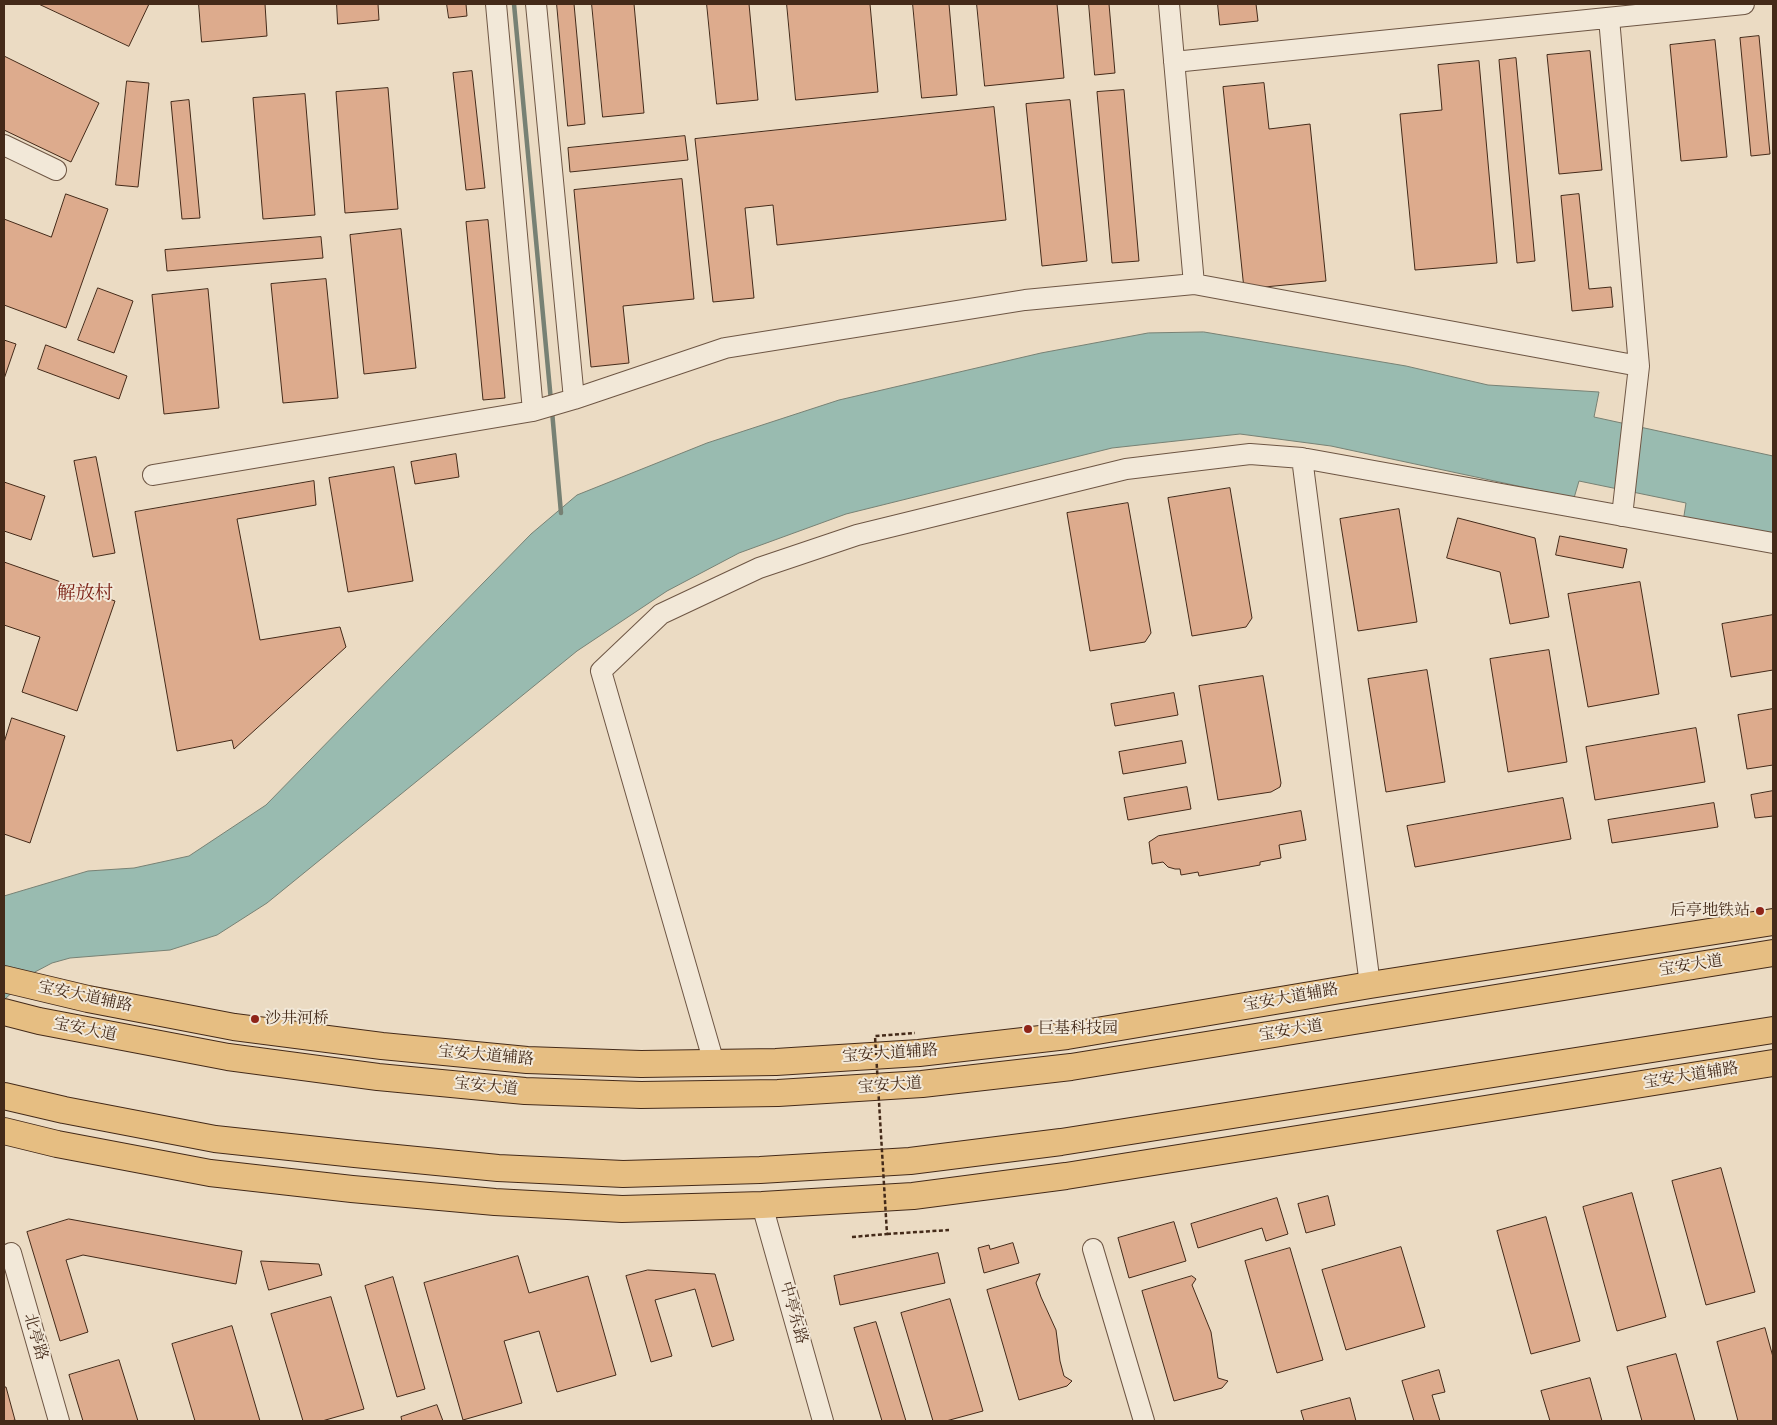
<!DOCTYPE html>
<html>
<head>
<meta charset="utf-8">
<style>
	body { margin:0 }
	#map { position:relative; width:1777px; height:1425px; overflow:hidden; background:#ebdbc3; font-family:"IM FELL French Canon",serif }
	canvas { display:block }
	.frame { position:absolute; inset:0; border:5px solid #442a19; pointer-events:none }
</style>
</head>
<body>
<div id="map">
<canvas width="1777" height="1425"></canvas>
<div class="frame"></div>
</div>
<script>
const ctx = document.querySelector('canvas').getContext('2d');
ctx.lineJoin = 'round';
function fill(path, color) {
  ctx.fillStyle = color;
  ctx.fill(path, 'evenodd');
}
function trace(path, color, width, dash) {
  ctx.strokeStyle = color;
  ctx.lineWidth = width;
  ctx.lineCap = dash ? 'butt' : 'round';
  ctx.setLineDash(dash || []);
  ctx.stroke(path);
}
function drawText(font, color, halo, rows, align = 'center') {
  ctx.font = font + ' "IM FELL French Canon","Noto Serif SC",serif';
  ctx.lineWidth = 4;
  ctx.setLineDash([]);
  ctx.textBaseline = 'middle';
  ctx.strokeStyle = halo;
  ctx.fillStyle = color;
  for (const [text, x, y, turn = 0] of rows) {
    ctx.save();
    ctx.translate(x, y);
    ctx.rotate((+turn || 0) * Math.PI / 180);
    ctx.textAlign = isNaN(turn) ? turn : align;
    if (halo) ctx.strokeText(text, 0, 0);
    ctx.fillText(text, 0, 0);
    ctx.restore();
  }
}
const water = new Path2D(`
	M1204,332L1406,366L1488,385L1599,392L1594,417L1773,456V540L1683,522L1686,503L1579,481L1574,498L1331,446L1240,434L1112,448L846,514L739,553L667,591L577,651L267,903L217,935L170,950L70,958L52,963L33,973L4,1000V896L88,871L134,868L189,856L266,805L531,534L577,495L707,443L839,400L1041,353L1148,333Z`);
fill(water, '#99bbb0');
trace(water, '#778174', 1);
trace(new Path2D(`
	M514,4L551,401
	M552,411L561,513`), '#778174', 4.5);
const building = new Path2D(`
	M39,4H149L129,46Z
	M199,4H265L267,36L202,42Z
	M337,4H378L379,20L338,24Z
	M447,4H466L467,16L449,18Z
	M557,4H574L585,124L568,126Z
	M592,4H634L644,113L603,117Z
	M707,4H749L758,100L717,104Z
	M787,4H870L878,92L796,100Z
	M913,4H949L957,95L922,98Z
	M977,4H1057L1064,78L985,86Z
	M1089,4H1109L1115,73L1095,75Z
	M1218,4H1256L1258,21L1220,25Z
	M1759,36L1770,154L1751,156L1740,38Z
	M1715,40L1727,157L1681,161L1670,45Z
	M1590,51L1602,170L1559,174L1547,55Z
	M4,56L99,103L71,162L4,130Z
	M1516,58L1535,261L1517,263L1499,60Z
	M1479,61L1497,263L1415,270L1400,114L1442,110L1438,65Z
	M472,71L485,188L466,190L453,73Z
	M127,81L149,83L138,187L116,185Z
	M1264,83L1269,129L1310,124L1326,281L1244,289L1223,87Z
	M388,88L398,209L345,213L336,92Z
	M1124,90L1139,261L1112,263L1097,92Z
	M305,94L315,215L263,219L253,98Z
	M189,100L200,218L182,219L171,102Z
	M1070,100L1087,261L1042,266L1026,104Z
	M994,107L1006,220L777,245L773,205L745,208L754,298L713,302L695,139Z
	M685,136L688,160L570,172L568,148Z
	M682,179L694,299L623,306L629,363L591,367L574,190Z
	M66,194L108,209L66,328L4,305V219L51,237Z
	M1579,194L1589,289L1611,287L1613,307L1572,311L1561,196Z
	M488,220L505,398L483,400L466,222Z
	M401,229L416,368L364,374L350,235Z
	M321,237L323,258L167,271L165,250Z
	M326,279L338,398L283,403L271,284Z
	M98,288L133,301L114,353L78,340Z
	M208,289L219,408L164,414L152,295Z
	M4,340L16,344L4,379Z
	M46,345L127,376L119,399L38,369Z
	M456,454L459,477L415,484L411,462Z
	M96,457L115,553L93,557L74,461Z
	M394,467L413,581L348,592L329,478Z
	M314,481L316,505L237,519L260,640L340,627L346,647L234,749L232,740L177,751L135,512Z
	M4,482L45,496L31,540L4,531Z
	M1230,488L1252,618L1246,627L1192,636L1168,498Z
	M1128,503L1151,633L1145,642L1090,651L1067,513Z
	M1399,509L1417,622L1358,631L1340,519Z
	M1458,518L1535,538L1549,617L1510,624L1500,572L1447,558Z
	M1560,536L1627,549L1623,568L1556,555Z
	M4,562L115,601L77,711L22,692L40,637L4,625Z
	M1640,582L1659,694L1588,707L1568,594Z
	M1773,615V670L1731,677L1722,624Z
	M1549,650L1567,762L1508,772L1490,659Z
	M1427,670L1445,782L1386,792L1368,679Z
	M1263,676L1281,783L1280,787L1271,792L1218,800L1199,686Z
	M1174,693L1178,715L1115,726L1111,704Z
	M1773,709V765L1747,769L1738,715Z
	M12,718L65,736L30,843L4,834V743Z
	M1696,728L1705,782L1595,800L1586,747Z
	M1182,741L1186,763L1123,774L1119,752Z
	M1187,787L1191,809L1128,820L1124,798Z
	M1773,791V816L1755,818L1751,795Z
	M1563,798L1571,839L1415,867L1407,826Z
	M1714,803L1718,827L1612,843L1608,820Z
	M1301,811L1306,840L1279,845L1281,858L1260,862V865L1199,876L1198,872L1181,875L1180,869H1175L1168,867L1163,862L1152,864L1149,842L1158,836Z
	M1721,1168L1755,1292L1706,1305L1672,1181Z
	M1632,1193L1666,1317L1617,1331L1583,1207Z
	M1328,1196L1335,1225L1306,1233L1298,1204Z
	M1277,1198L1288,1234L1266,1241L1262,1228L1198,1248L1191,1224Z
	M1546,1217L1580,1341L1531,1354L1497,1231Z
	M69,1219L242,1251L236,1284L83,1255L66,1260L88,1332L60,1341L27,1232Z
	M1174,1222L1186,1261L1129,1278L1118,1238Z
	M1013,1243L1019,1263L984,1273L978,1248L989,1245L990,1249Z
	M1401,1247L1425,1327L1346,1350L1322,1270Z
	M1290,1248L1323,1360L1277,1373L1245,1261Z
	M938,1253L945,1283L840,1305L834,1276Z
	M518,1256L529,1293L588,1276L616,1375L557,1392L539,1331L504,1341L522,1403L463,1420L424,1283Z
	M261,1261L319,1264L322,1275L269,1290Z
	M648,1270L715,1274L734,1340L712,1347L695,1289L655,1300L672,1356L651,1362L626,1276Z
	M1040,1274L1036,1283L1041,1297L1056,1330L1060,1361L1064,1376L1072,1381L1067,1386L1019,1400L987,1290Z
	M1192,1276L1196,1279L1192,1285L1211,1332L1218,1378L1228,1381L1222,1388L1174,1401L1142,1291Z
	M393,1277L425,1389L397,1397L365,1286Z
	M331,1297L364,1409L322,1421H303L271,1314Z
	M950,1299L983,1411L946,1421H933L901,1313Z
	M876,1322L906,1421H882L854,1328Z
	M232,1326L260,1421H195L172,1344Z
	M1765,1328L1773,1357V1421H1738L1717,1342Z
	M1676,1354L1695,1421H1642L1627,1367Z
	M119,1360L138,1421H83L69,1375Z
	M1439,1370L1445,1392L1432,1395L1440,1421H1414L1402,1381Z
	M1590,1378L1602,1421H1550L1541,1391Z
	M4,1387H6L15,1420L11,1421H4Z
	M1350,1398L1356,1421H1304L1301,1411Z
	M437,1405L443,1421H402L401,1417Z`);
fill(building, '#ddab8d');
trace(building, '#442a19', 1);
const minor = new Path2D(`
	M496,4L533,411
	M536,4L574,399
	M1169,4L1194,284
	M1609,18L1639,366L1622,516
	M1174,62L1744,4
	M4,145L56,170
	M1302,458L1370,985
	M153,475L533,411L574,399L725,348L1025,300L1194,284L1639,366
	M714,1063L601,671L661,614L759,568L857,535L1126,469L1250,454L1302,458L1773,543
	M762,1205L823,1421
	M1093,1249L1144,1421
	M11,1253L59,1421`);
const major = new Path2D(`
	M4,979L88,999L234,1027L382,1046L527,1060L641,1064L776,1062L919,1053L1067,1036L1370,985L1773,922
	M4,1012L39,1021L228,1057L378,1077L525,1091L641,1095L778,1093L922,1084L1071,1067L1773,953
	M4,1096L64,1110L215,1139L355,1154L498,1168L623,1174L760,1170L910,1161L1061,1142L1773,1030
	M4,1131L57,1144L210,1173L352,1189L495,1202L622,1209L762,1205L913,1196L1066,1176L1773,1063`);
trace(minor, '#6e5644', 22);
trace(major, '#442a19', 28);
trace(new Path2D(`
	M887,1234L949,1230`), '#442a19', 2.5, [4, 2.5]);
trace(minor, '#f2e8d8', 20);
trace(major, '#e6be82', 26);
trace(new Path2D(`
	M852,1237L887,1234L875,1036L915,1033`), '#442a19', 2.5, [4, 2.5]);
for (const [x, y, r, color] of [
	[1760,911,5,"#8f2418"],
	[255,1019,5,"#8f2418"],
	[1028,1029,5,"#8f2418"]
]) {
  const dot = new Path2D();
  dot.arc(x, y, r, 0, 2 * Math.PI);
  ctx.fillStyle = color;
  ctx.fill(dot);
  trace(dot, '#f2e8d8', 2);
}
drawText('16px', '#442a19', '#f2e8d8', [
	["后亭地铁站",1750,911,"right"],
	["沙井河桥",265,1019],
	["巨基科技园",1038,1029]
], 'left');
drawText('16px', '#442a19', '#f2e8d8', [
	["宝安大道",1691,966,-9],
	["宝安大道辅路",85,997,12],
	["宝安大道辅路",1291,998,-10],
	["宝安大道",85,1030,11],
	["宝安大道",1291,1031,-9],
	["宝安大道辅路",890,1054,-4],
	["宝安大道辅路",486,1056,5],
	["宝安大道辅路",1691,1076,-9],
	["宝安大道",890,1086,-4],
	["宝安大道",486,1087,6],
	["中亭东路",793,1313,74],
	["北亭路",35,1337,74]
]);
drawText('19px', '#7a1f14', '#f2e8d8', [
	["解放村",85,594]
]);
</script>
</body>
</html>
